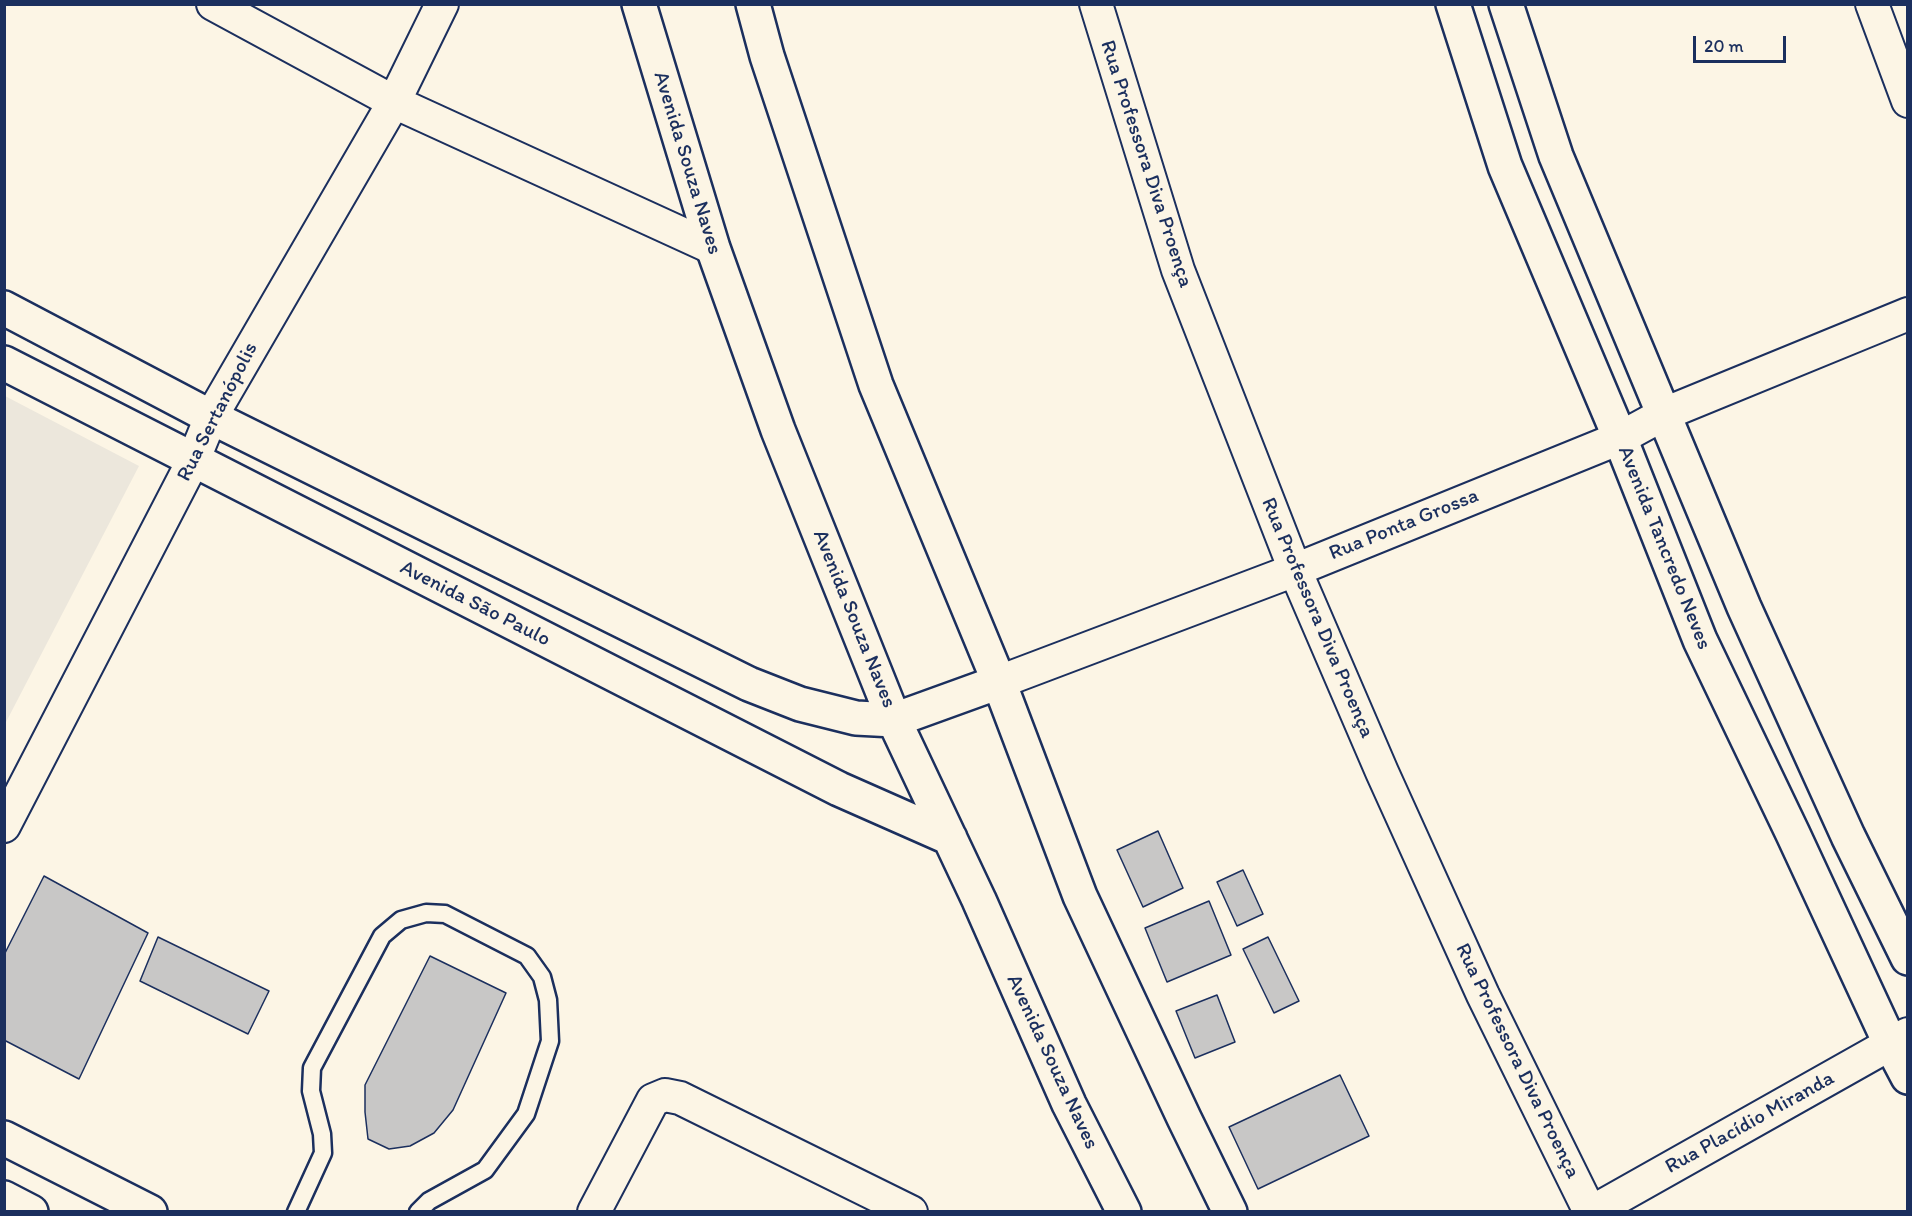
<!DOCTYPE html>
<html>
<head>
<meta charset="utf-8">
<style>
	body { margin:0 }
	#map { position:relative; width:1912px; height:1216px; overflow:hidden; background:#fcf5e5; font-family:Itim,sans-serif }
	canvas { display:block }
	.frame { position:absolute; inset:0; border:6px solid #1b2f5e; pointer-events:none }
	.scale { position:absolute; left:1693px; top:36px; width:93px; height:27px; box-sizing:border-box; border:3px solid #1b2f5e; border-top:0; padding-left:8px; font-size:18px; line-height:21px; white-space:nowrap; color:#1b2f5e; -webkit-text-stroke:4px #fcf5e5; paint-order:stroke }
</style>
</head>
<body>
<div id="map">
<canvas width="1912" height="1216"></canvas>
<div class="frame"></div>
<div class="scale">20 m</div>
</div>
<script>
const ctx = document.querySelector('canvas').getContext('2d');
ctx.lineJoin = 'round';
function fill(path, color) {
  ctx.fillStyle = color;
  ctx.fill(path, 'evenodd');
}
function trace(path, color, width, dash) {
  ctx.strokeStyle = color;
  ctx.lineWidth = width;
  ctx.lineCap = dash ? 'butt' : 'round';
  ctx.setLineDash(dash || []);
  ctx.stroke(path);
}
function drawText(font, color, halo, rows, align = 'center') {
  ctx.font = font + ' Itim,sans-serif';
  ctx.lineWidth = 6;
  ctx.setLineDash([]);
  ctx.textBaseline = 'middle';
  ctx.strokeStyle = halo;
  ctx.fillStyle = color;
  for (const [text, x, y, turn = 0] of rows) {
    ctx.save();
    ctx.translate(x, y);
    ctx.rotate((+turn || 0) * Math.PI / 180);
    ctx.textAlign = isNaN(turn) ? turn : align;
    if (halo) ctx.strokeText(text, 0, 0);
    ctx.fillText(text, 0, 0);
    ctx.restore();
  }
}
fill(new Path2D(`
	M5,396L139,466L5,724Z`), '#ece7dc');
const building = new Path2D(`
	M1158,831L1183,888L1143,907L1117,850Z
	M1243,870L1263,914L1237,926L1217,882Z
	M44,876L148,933L79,1079L4,1040V955Z
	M1209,901L1231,955L1167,982L1145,928Z
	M158,937L269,991L248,1034L140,981Z
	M1268,937L1299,1001L1274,1013L1243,949Z
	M430,956L506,993L453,1110L434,1133L410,1146L389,1149L368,1139L365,1112V1085Z
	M1217,995L1235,1042L1195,1058L1176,1011Z
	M1340,1075L1369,1136L1258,1189L1229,1127Z`);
fill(building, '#c8c7c6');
trace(building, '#1b2f5e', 1.5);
const service = new Path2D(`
	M296,1212L323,1153L322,1134L311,1091L312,1068L382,936L401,920L426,913L445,914L527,956L542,977L548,1000L550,1041L526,1114L485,1170L429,1201L418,1212`);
const minor = new Path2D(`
	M213,4L394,102L713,248
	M1096,4L1178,270L1295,570L1382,772L1483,995L1590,1212
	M1872,4L1908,101
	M999,682L1295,570L1620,438L1664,414L1908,314
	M4,826L193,461L211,417L394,102L442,4
	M594,1212L653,1100L665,1095L680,1098L911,1212
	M1592,1212L1908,1034`);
const tertiary = new Path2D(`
	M639,4L713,248L778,430L894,720L979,900L1069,1104L1124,1212
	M753,4L767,56L876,385L999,682L1080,896L1184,1118L1230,1212
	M1453,4L1505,166L1620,438L1700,640L1793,834L1890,1043L1908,1077
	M1506,4L1556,156L1744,607L1848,836L1908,958
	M4,308L211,417L749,684L800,704L856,718L894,720L999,682
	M4,363L839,789L950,838
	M4,1138L150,1212
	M4,1198L31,1212`);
trace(service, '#1b2f5e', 21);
trace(minor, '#1b2f5e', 36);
trace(tertiary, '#1b2f5e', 38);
trace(service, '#fcf5e5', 16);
trace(minor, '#fcf5e5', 32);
trace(tertiary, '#fcf5e5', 33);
drawText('21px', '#1b2f5e', '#fcf5e5', [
	["Avenida Souza Naves",687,163,73],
	["Rua Professora Diva Proença",1146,164,72],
	["Rua Sertanópolis",218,412,-63],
	["Rua Ponta Grossa",1404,525,-22],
	["Avenida Tancredo Neves",1664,548,68],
	["Avenida São Paulo",475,604,27],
	["Rua Professora Diva Proença",1317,618,67],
	["Avenida Souza Naves",854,619,68],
	["Rua Professora Diva Proença",1517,1061,64],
	["Avenida Souza Naves",1052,1062,65],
	["Rua Placídio Miranda",1750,1123,-29]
]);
</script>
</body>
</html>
